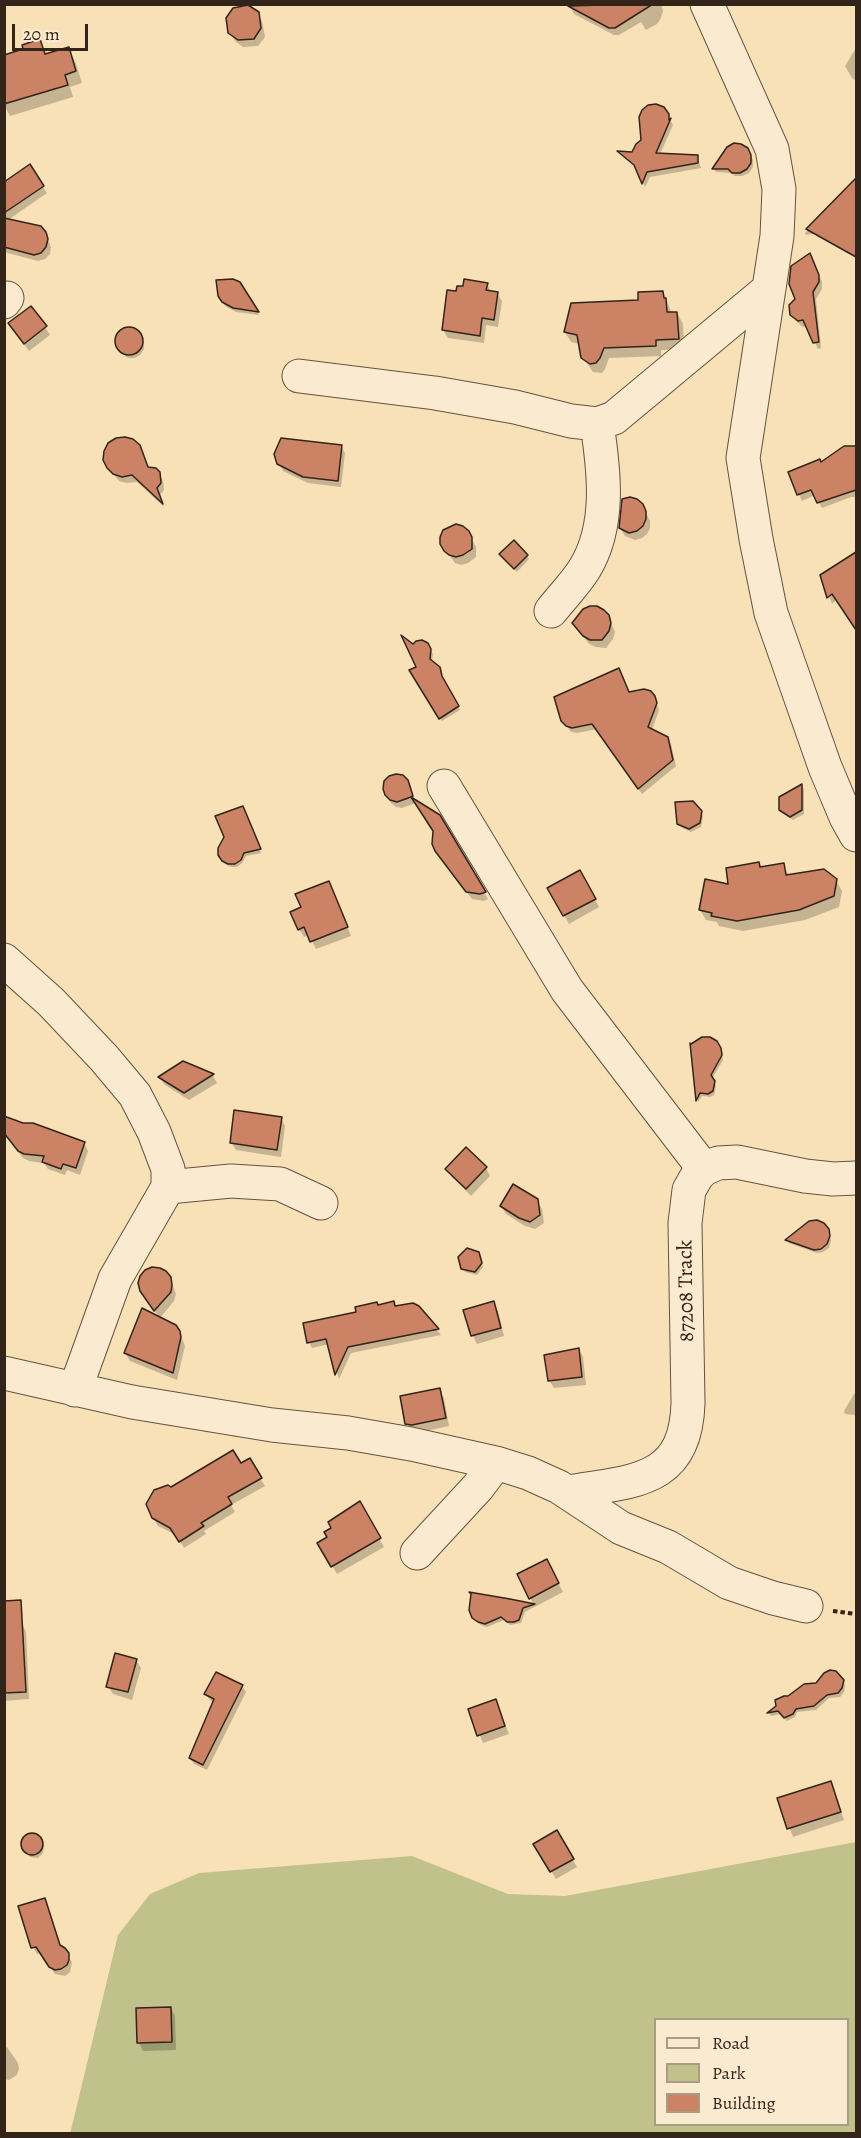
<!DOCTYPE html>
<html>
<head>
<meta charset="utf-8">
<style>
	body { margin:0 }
	#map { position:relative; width:861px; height:2138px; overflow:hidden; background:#f8e0b7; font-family:Alegreya,serif }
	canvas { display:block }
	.frame { position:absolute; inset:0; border:6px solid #332419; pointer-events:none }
	.legend { position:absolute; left:654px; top:2018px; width:195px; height:108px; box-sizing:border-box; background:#faebd0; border:2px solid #aa9b87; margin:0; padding:8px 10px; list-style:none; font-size:18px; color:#332419 }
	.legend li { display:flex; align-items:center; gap:12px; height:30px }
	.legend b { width:30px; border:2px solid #aa9b87 }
	.scale { position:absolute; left:12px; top:24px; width:76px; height:27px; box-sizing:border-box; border:3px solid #332419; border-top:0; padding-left:8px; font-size:18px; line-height:21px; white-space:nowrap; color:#332419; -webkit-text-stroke:4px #faebd0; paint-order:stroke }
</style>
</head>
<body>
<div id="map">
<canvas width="861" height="2138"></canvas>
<div class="frame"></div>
<ul class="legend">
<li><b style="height:8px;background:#faebd0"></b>Road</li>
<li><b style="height:16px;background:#c1c18c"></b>Park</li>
<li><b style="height:16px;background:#cb8265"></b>Building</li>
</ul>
<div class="scale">20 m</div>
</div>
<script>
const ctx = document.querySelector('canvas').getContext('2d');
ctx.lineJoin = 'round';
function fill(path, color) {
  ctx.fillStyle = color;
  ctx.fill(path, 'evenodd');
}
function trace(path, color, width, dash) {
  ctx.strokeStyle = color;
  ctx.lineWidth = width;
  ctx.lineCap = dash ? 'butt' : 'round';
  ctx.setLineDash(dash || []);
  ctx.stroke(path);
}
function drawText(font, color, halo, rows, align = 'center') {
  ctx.font = font + ' Alegreya,serif';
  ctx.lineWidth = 6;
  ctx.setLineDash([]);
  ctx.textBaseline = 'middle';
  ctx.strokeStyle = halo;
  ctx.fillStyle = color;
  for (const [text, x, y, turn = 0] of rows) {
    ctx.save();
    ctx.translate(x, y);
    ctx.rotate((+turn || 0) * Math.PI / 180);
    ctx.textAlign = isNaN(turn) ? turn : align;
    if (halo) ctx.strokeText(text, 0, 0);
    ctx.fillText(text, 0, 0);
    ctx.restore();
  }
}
fill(new Path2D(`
	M856,1842V2133L70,2134L118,1935L150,1894L199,1873L412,1856L508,1894L565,1896ZM656,2020H848V2124H656Z`), '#c1c18c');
fill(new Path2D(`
	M631,4H661L663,11L661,18L657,24L646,30L641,22L619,35H614L574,14L571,8L632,6Z
	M257,13L262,21L265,37L258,46L243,47L235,41L230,32Z
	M40,41L47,55L68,49L75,61L82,83L70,87L73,97L10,116L4,105V56L25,50Z
	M856,48V81L852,78L845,66Z
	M667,115L673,125L660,154L697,156L701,168L650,177L645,187L638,169L620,152L633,153Z
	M747,149L753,160V167L749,173L742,176H735L731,173L716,172L714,169Z
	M4,179L7,182L43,187L47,193L8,220L45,233L51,247L50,254L45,259L38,261L4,252Z
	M854,183L856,192V225L806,235L805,233Z
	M813,261L822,282V289L816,299L821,348L818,349L807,326L803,327L796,321L792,314Z
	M239,283L259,315L236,312L225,306L219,296Z
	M487,284L491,292L497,293L502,301L498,327L486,325L484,343L448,338L443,330L457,293Z
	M663,292L672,314L677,313L683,324L684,349L661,350V356L609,358L605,369L602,373L593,372L583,357L580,344L571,342L565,332Z
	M10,324L45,327L50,335L29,351Z
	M126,328L132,329L138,332L144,342V349L140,355L135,358H128L123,354L117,344V337L120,332Z
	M341,446L345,453L341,487L308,483L283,471L279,463Z
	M853,449L856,454V497H851L822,508L815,495L802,501L789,473L821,464Z
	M143,454L149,468L159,473L163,481L164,490L160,495L164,507L137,482L127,483L119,481L108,467Z
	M642,505L650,521V528L647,534L642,538L635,540L625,536L620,528Z
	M468,532L476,547V557L468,563L461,565L455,563L447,552Z
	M856,552V593L841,605L837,599L832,604L822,576Z
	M527,556L529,559L517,572L503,558Z
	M608,616L615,632L613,639L606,648L596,647L589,644L574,623Z
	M427,645L433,654L432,662L439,668L443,681L460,710L442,721L411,671L418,667L413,646Z
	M629,693L654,697L659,710L652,730L667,738L671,744L676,766L642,794L597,729L577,733L571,732L563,721Z
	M407,781L415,801L439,816L488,899L484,901L472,899L441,858L434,832L416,803L402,808L396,807L391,803L386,795Z
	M802,786L804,789V814L793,820L783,813L780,809Z
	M244,811L261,853L246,856L242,863L237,867H231L225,864L219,854Z
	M700,812L703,816L701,827L691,832L681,827L678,823Z
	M759,863L762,868L783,864L789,876L836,880L842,891L839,907L805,920L743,931L719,926L717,922L706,920L700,910Z
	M580,872L599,907L569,924L549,888Z
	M333,891L351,936L316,949L309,935L304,937L299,929L303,908Z
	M716,1042L722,1053L723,1060L712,1079L716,1086L714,1095L710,1097L702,1096L698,1102L692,1046Z
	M183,1062L213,1076L217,1083L189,1100L165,1085L160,1078Z
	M281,1118L285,1126L281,1157L236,1150L231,1142Z
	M4,1132L84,1143L88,1151L80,1175L67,1170L65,1175L48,1169L44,1163L29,1161L23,1158Z
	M486,1168L490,1176L471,1196L452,1177L447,1169Z
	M537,1200L542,1209L544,1223L535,1229L525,1226L506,1214L501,1206Z
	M828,1230L831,1241L829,1248L823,1252L817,1253L789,1243L787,1240Z
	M480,1258L483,1267L477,1275L465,1272L463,1269Z
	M170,1278L176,1294L174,1301L160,1318L146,1299Z
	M493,1303L498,1311L504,1336L477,1344L473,1336L465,1311Z
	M378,1306L418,1307L441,1335L351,1353L339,1379L329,1344L312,1348L309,1342L357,1313Z
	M179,1331L185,1346L177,1380L130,1361L125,1353Z
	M579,1349L583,1357L586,1385L554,1388L549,1380Z
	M439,1390L444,1398L449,1426L417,1433L411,1432L407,1423Z
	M854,1394H856V1415L845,1414L844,1411Z
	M249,1460L265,1486L231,1505L235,1512L204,1531L206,1534L184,1548L176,1535L158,1526L153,1518Z
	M359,1503L384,1547L337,1574L319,1543L329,1537L333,1529Z
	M551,1568L563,1592L525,1612L521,1623L510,1625L504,1620L487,1627L481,1625L475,1621L473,1617L472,1594L534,1605L530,1598Z
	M22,1624L26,1632L29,1699L4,1701V1625Z
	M136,1660L141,1668L132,1700L113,1694L108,1686Z
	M216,1674L242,1686L246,1692L207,1770L194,1764L190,1758L214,1703L210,1700L206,1694Z
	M842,1681L845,1685L844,1692L840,1697L829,1698L816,1710L797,1712L795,1717L787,1721L781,1714L771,1716L769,1713L788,1698L816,1684Z
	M495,1701L509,1734L483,1743L470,1710Z
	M830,1783L844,1820L793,1837L779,1799Z
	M557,1832L577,1867L556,1879L535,1844Z
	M29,1834L36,1835L44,1845L43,1853L38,1858L30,1857L22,1847L23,1839Z
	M44,1899L61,1948L72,1962L70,1972L65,1976L55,1974L41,1953L37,1954L33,1947Z
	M171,2008L175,2016L176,2050L143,2051L139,2043Z
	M7,2047L18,2063L19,2069L17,2075L9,2080L4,2079V2048Z`), '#0003');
const building = new Path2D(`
	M638,4H653L615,28H609L568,6Z
	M248,5L259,12L261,28L254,39L238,40L228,33L226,18L233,8Z
	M40,39L45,54L69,47L76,71L65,75L68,85L4,104V55L23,49L22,45Z
	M656,104L664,107L669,114V120L671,118L656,153L698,155V163L647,172L642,184L634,165L617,151L632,152L636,144L641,140L639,117L642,110L648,105Z
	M734,143L741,144L748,148L751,155V163L747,169L740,173H732L728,169H712L727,147Z
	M30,164L44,186L4,213V182Z
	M856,178V257L806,229Z
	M4,218L41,226L46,232L48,239L46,247L41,253L34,255L4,247Z
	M810,253L819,275V282L813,292L819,342L813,343L803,320L798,321L790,315L789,305L795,299L789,284L791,266Z
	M233,279L240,282L259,312L233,308L222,302L218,296L216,280Z
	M464,279L488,283L486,290L498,292L494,320L482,318L480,336L442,330L447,290L456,291L457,286H463Z
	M663,291L664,298H666L667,312H677L679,339L656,340V346L604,348L600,358L596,363L590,364L581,358L577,335L564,332L571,303L638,300V292Z
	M31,306L47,326L24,344L8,323Z
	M115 341a14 14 0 1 1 28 0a14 14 0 1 1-28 0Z
	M125,437L133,439L140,445L148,467L156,468L160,472L161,483L157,488L163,504L132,475L122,477L113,474L107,468L103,460L104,451L108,443L116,438Z
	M281,438L342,445L338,481L303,477L277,464L274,454Z
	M844,446H856V490L817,503L811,490L797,495L788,472L820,459L821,462Z
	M630,497L637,499L643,504L646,511V519L643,526L637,531L629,533L619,528L622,499Z
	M456,524L463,526L469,531L472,537V549L463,555L456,557L449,555L444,551L440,544V537L443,530Z
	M514,540L528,555L514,569L499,554Z
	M856,552V630L832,594L827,598L820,575Z
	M590,606H597L604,610L609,615L611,623L609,631L602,640H590L583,636L572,623L583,609Z
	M401,635L413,644L416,641L422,640L428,643L431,649L430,659L440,667L442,676L459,706L439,719L409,670L416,667Z
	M619,668L629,692L644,689L651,691L655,696L657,703L648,727L668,737L673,760L638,789L592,724L572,728L566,726L561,721L554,697Z
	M396,774L403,775L408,780L413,796L411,797L440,815L486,892L480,894L466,892L435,851L432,844L433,831L411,797L397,802L390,800L385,795L383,789L384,781L389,776Z
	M802,784V810L790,817L779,810V797Z
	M693,801L702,811L700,823L689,829L677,824L675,802Z
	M243,806L261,849L244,853L241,860L235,864H228L222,861L218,855V848L224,837L215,816Z
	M759,862L760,867L784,863L786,875L824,869L837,879L834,896L799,910L737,921L711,916L712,913L699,910L705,879L728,884L726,868Z
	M580,870L596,899L563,916L547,888Z
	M329,881L348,927L310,942L304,927L298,930L290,912L301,907L295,894Z
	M702,1037H710L717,1041L721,1048L722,1055L711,1075L715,1081L713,1091L708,1094L700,1093L696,1101L690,1043L691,1044Z
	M183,1061L214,1074L184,1093L158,1077Z
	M234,1110L282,1117L277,1150L230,1143Z
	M4,1116L23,1123H33L85,1142L76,1168L63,1164L61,1169L42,1162L44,1156L24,1154L18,1151L4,1133Z
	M466,1147L487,1167L466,1189L445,1169Z
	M513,1184L538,1199L540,1215L530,1222L519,1218L500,1206Z
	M817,1220L824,1223L829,1229L830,1236L827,1244L821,1249L814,1250L785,1240L809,1221Z
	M467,1248L479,1252L482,1263L475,1272L461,1269L458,1257Z
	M152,1267L160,1268L166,1271L171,1277L172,1285L171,1292L154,1311L140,1291L138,1283L140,1276L145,1270Z
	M394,1301L395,1306L413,1303L419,1306L439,1329L348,1347L335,1375L326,1339L307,1343L303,1323L356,1312L355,1307L377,1302L378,1305Z
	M494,1301L501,1328L471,1336L463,1310Z
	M142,1308L176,1325L180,1331L181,1337L173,1373L124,1353Z
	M579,1348L582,1377L548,1381L544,1355Z
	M440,1388L446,1418L412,1425L405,1424L400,1396Z
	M233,1450L241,1463L250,1458L262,1478L228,1497L232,1504L201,1523L204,1526L179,1542L170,1528L152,1518L146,1504L154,1490L168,1485L171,1487Z
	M360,1501L381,1538L331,1567L317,1543L327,1537L324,1532L331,1528L328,1522Z
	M547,1559L559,1583L529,1599L517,1574Z
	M469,1592L510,1599L535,1604L523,1608L519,1620L514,1622H507L501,1617L485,1624L478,1622L472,1618L469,1610L471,1594Z
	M21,1600L26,1692L4,1693V1601Z
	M115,1653L137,1659L128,1692L106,1687Z
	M830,1670L836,1671L844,1680L842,1688L838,1693L827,1695L814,1706L796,1709L793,1714L784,1718L778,1711L767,1713L776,1706L775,1700L784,1696H788L804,1684L816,1683L824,1673Z
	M216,1672L243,1685L203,1765L189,1758L214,1699L204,1694Z
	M496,1699L505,1726L477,1736L468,1709Z
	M831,1781L841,1812L787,1829L777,1798Z
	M557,1830L574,1859L550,1872L533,1844Z
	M21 1844a11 11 0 1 1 22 0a11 11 0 1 1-22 0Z
	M45,1898L60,1945L65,1948L69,1953V1960L67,1965L61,1969L55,1970L49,1967L36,1947L31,1948L18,1906Z
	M171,2007L172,2042L137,2043L136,2008Z`);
fill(building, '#cb8265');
trace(building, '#332419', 1.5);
const minor = new Path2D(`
	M707,4L772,149L779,189L777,236L743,458L756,539L771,613L825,767L846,817L856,835
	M4,302L7,298
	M299,376L435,393L515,407L571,421L597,424L614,418L769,289
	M551,611C562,597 576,583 585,568C611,525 604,470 597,424
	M444,786L567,990L704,1169
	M4,960L51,1002L104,1058L135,1095L154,1132L168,1169V1187L115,1279L75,1390
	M168,1187L231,1181L280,1184L321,1203
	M4,1373L132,1402L272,1425L348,1433L411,1444L496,1463L528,1473L559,1487L621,1528L668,1547L729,1583L773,1598L806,1606
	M569,1492C633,1481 686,1483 688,1403L685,1223L689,1190L697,1176L704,1169L718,1163L737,1162L805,1176L833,1179L856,1178
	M417,1553L478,1487L496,1463`);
trace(minor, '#645340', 35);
trace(new Path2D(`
	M833,1611L856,1614`), '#332419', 4, [4.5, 3]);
trace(minor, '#faebd0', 33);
drawText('21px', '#332419', '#faebd0', [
	["87208 Track",687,1291,-91]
]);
</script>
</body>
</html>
